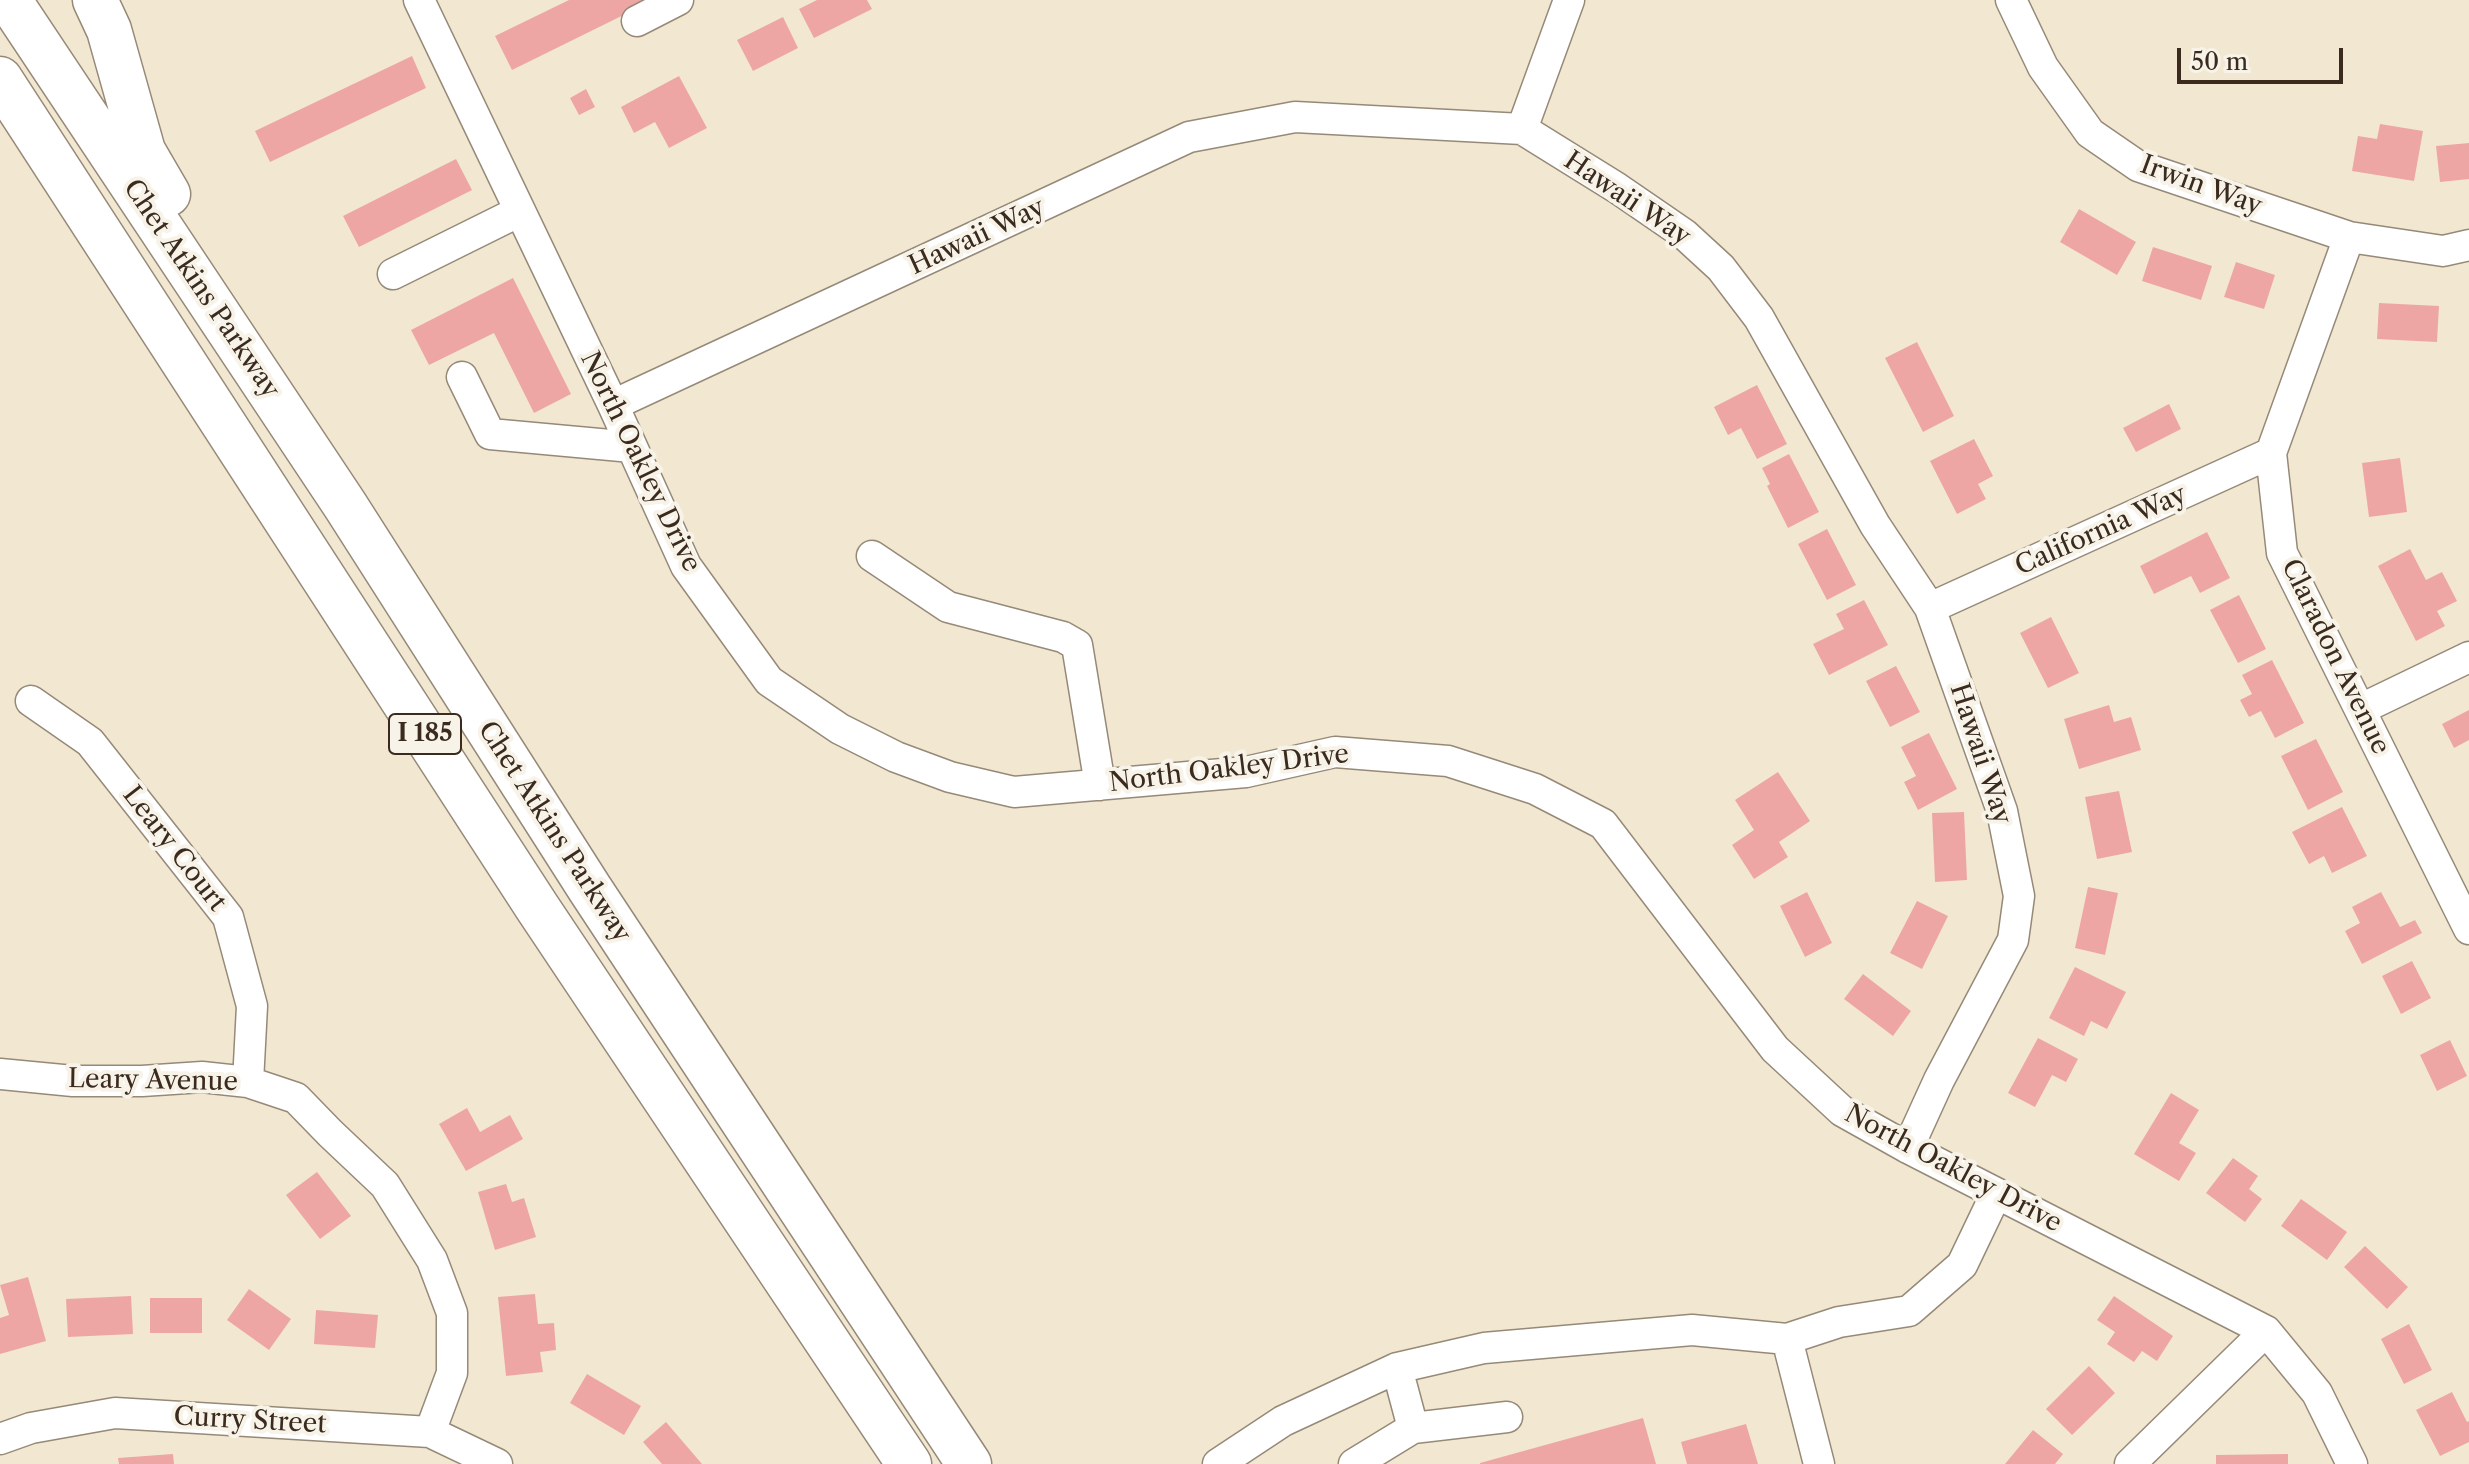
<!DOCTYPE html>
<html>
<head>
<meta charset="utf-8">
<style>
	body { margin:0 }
	#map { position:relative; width:2469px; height:1464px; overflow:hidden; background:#f2e8d1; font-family:"Libre Caslon Text",serif }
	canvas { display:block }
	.scale { position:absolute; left:2177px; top:48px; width:166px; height:36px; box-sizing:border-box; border:4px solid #3b2a1e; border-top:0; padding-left:10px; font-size:24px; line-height:28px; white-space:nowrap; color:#3b2a1e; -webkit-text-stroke:6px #f7f3e8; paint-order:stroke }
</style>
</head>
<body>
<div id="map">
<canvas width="2469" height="1464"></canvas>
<div class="scale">50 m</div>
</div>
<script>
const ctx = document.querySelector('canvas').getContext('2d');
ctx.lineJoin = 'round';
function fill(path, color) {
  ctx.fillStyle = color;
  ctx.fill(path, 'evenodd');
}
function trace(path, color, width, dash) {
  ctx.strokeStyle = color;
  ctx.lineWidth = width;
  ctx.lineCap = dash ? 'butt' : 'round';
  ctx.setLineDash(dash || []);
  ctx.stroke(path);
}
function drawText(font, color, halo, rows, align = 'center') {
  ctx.font = font + ' "Libre Caslon Text",serif';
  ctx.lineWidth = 8;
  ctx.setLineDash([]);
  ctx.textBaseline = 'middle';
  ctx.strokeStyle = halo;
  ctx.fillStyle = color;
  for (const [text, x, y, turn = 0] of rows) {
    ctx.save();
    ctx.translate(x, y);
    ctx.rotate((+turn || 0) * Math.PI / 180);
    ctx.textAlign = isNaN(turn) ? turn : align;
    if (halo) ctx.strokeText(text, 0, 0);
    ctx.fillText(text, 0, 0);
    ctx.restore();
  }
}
fill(new Path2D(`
	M569,0H654L512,70L495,36Z
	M817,0H867L872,9L814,38L799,9Z
	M783,17L798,48L753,71L737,40Z
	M412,56L426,88L270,162L255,131Z
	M679,76L707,128L669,148L655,122L634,133L621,107Z
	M586,89L595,107L579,115L570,98Z
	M2380,124L2423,131L2414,181L2352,171L2358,136L2377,139Z
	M2469,143V179L2440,182L2436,146Z
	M456,159L472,190L359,247L343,216Z
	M2079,209L2136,242L2117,275L2060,242Z
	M2153,247L2212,266L2201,300L2142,281Z
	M2236,262L2275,275L2264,309L2224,297Z
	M513,278L571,394L534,413L494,333L429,365L411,330Z
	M2379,303L2439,306L2437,342L2377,339Z
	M1917,342L1954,416L1923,432L1885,358Z
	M1757,385L1787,444L1757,459L1741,428L1728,435L1714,407Z
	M2169,404L2181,429L2136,452L2123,428Z
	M1974,439L1993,476L1978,484L1986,499L1957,514L1930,461Z
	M1789,454L1819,512L1788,528L1767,486L1770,484L1762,468Z
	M2400,458L2407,512L2369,517L2362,463Z
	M1827,529L1856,585L1827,600L1798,544Z
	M2207,532L2230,578L2200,593L2191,576L2154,594L2140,566Z
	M2410,549L2426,580L2442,572L2457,601L2437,611L2445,626L2416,641L2378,566Z
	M2239,595L2266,649L2238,663L2210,610Z
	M1864,600L1888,645L1829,675L1813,644L1844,629L1836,614Z
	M2051,617L2079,673L2048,688L2020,633Z
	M2272,660L2304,723L2275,738L2261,711L2249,717L2240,700L2252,694L2242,675Z
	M1896,666L1920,712L1890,727L1866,681Z
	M2109,705L2114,722L2131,717L2141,750L2079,769L2064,719Z
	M2469,710V740L2454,748L2442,724Z
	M1929,733L1957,789L1918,810L1904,782L1916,776L1901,747Z
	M2316,739L2343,792L2308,810L2281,756Z
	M1778,772L1810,821L1779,842L1788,857L1754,879L1732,845L1754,830L1735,800Z
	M2119,791L2132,852L2097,859L2085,797Z
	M2342,807L2367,856L2332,873L2324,856L2309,864L2292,832Z
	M1964,812L1967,880L1935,882L1932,813Z
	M2088,887L2118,893L2105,955L2075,948Z
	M1807,892L1832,943L1805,957L1780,906Z
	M2381,892L2400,927L2415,920L2422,933L2362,964L2345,931L2360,923L2352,907Z
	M1917,901L1948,916L1922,969L1890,953Z
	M2412,961L2431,998L2401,1014L2382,976Z
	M2075,967L2126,992L2107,1029L2091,1021L2084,1036L2049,1018Z
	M1863,974L1911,1011L1893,1036L1844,999Z
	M2038,1038L2078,1059L2066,1082L2052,1075L2035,1107L2008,1093Z
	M2450,1040L2467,1076L2437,1091L2420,1055Z
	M2171,1093L2199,1110L2179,1143L2196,1153L2179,1181L2134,1154Z
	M467,1108L480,1132L510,1115L523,1139L466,1171L439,1124Z
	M2233,1158L2258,1176L2249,1189L2262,1199L2245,1222L2206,1193Z
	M317,1172L351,1216L320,1239L286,1195Z
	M506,1184L512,1202L524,1198L536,1237L495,1250L478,1192Z
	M2301,1199L2347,1232L2327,1260L2281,1226Z
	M2365,1246L2408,1287L2387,1309L2344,1267Z
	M28,1277L46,1341L0,1354V1318L9,1315L0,1285Z
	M249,1289L291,1319L269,1350L227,1320Z
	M535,1294L538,1324L554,1323L556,1350L540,1352L543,1372L506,1376L498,1297Z
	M131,1296L133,1334L68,1337L66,1299Z
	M2114,1296L2173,1336L2157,1361L2142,1351L2134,1362L2107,1344L2115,1332L2097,1320Z
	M150,1298H202V1333H150Z
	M316,1310L378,1315L375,1348L314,1344Z
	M2409,1324L2432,1370L2404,1384L2381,1339Z
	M2089,1366L2115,1393L2072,1435L2046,1409Z
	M587,1374L641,1406L624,1435L570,1403Z
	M2452,1392L2467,1422L2469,1421V1442L2440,1456L2416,1410Z
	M1643,1418L1656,1464H1480V1463Z
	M666,1422L702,1464H662L643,1442Z
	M1746,1424L1758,1464H1687L1681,1442Z
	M2033,1430L2063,1454L2055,1464H2005Z
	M173,1454L174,1464H119L118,1458Z
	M2288,1454V1464H2216V1455Z`), '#eea6a4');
const minor = new Path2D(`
	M419,0L613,405L686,566L769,681L840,729L896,757L950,777L1014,792L1246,772L1335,752L1448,761L1535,789L1603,824L1775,1049L1842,1111L1908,1148L2266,1331L2317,1393L2352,1464
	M2011,0L2043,67L2090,133L2138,166L2349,237L2443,251L2469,245
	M637,21L678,0
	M1522,129L1569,0
	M2349,237L2271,453L2282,553L2469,929
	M393,274L520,211
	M462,377L490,434L632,447
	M613,405L1189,137L1295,117L1522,129L1617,188L1684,234L1721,268L1759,318L1875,525L1930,608L2002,811L2019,896L2013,940L1939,1080L1908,1148
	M872,556L948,607L1063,637L1077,645L1100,785
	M1930,608L2271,453
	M31,701L90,742L228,917L252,1006L248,1082
	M2361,709L2469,657
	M0,1074L73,1081H142L202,1077L248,1082L296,1098L330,1133L385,1185L432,1260L452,1313V1373L430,1432
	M1787,1339L1819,1464
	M1413,1428L1507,1417
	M0,1439L31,1428L115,1413L430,1432L497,1464
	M1218,1464L1283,1421L1397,1368L1484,1348L1692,1330L1787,1339L1839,1322L1909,1311L1962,1265L1996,1194
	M1354,1464L1413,1428L1397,1368
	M2130,1464L2266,1331`);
const highway = new Path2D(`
	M9,0L345,505L590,889L969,1464
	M95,0L109,30L143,151L168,194
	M0,79L537,907L909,1464`);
trace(minor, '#968978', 33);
trace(highway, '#968978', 47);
trace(minor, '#fff', 30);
trace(highway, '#fff', 44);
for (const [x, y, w] of [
	[425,734,72]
]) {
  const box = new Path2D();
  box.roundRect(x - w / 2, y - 20, w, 40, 6);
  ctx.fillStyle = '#f7f3e8';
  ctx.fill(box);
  trace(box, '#3b2a1e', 2);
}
drawText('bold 24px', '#3b2a1e', null, [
	["I 185",425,734]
]);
drawText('26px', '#3b2a1e', '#f7f3e8', [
	["Irwin Way",2201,186,20],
	["Hawaii Way",1627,199,34],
	["Hawaii Way",977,237,-25],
	["Chet Atkins Parkway",201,289,56],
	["North Oakley Drive",640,462,64],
	["California Way",2101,531,-24],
	["Claradon Avenue",2335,657,64],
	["Hawaii Way",1980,754,72],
	["North Oakley Drive",1229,769,-7],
	["Chet Atkins Parkway",554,832,57],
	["Leary Court",174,849,52],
	["Leary Avenue",153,1081,1],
	["North Oakley Drive",1953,1169,28],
	["Curry Street",250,1421,3]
]);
</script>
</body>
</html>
